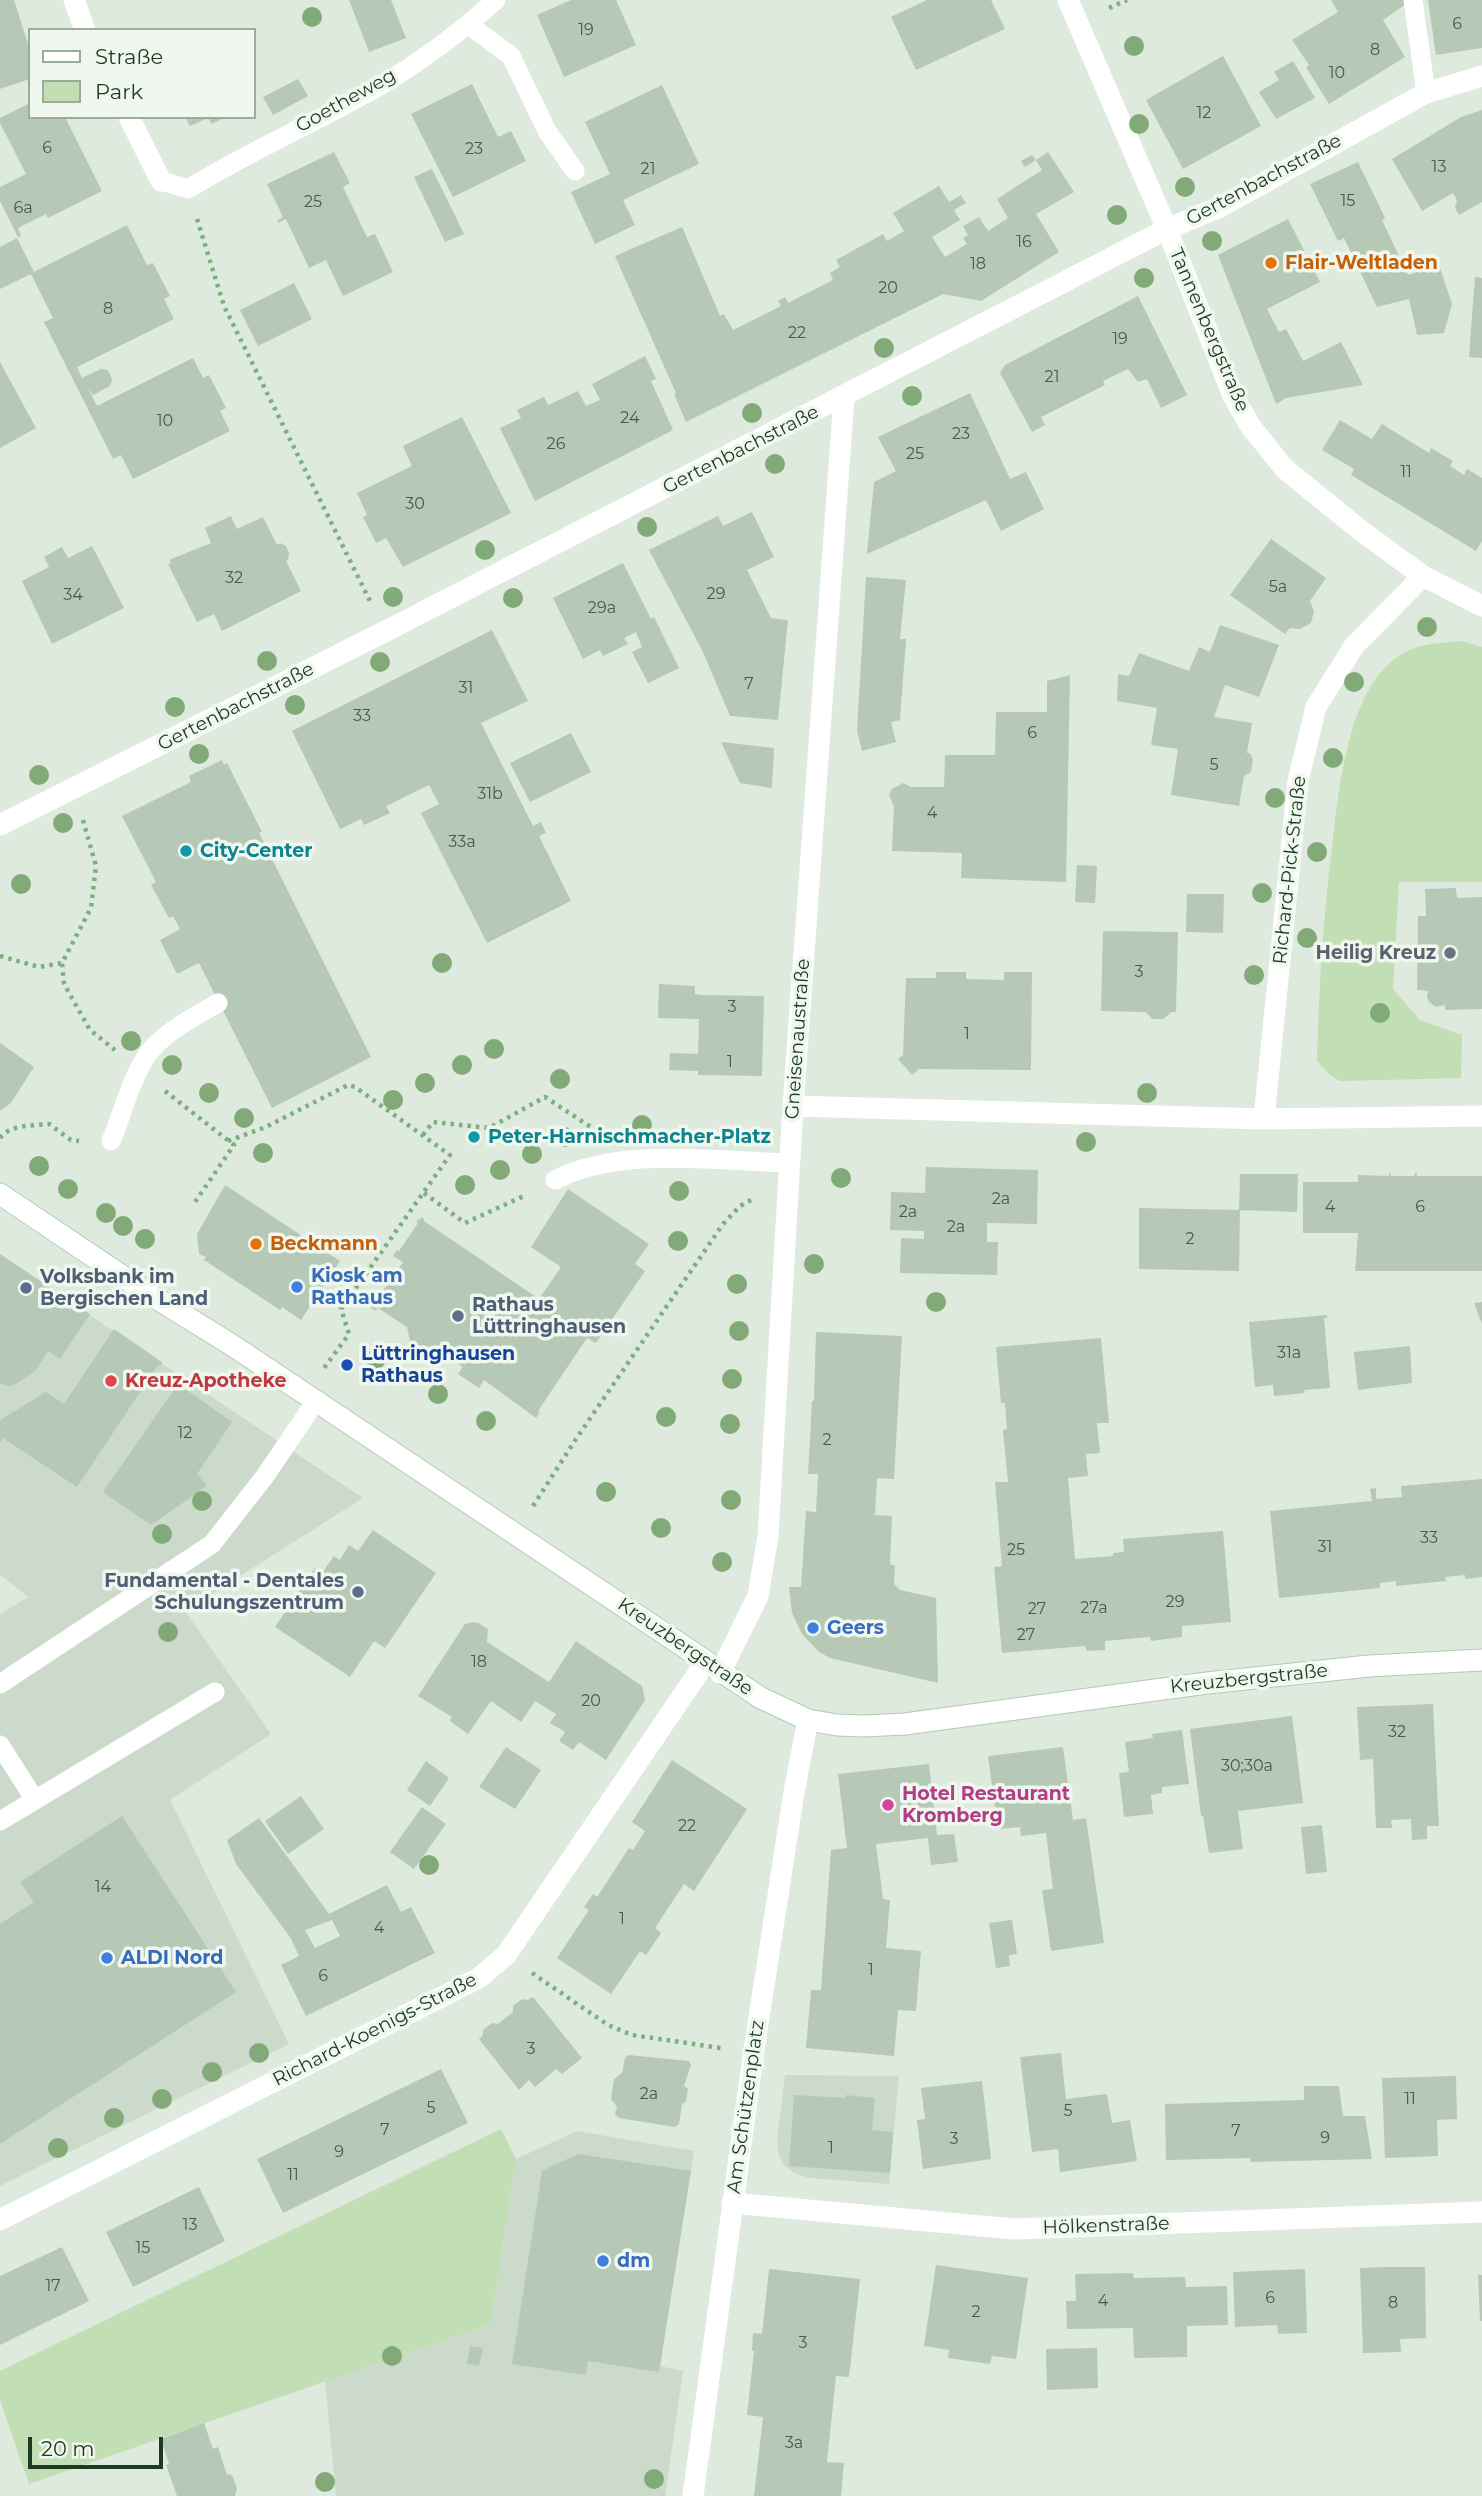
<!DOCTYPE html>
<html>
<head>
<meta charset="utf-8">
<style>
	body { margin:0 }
	#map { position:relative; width:1482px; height:2496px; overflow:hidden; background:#deeadd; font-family:Montserrat,sans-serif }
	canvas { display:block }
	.legend { position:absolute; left:28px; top:28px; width:228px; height:91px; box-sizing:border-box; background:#eff7ee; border:2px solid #9bac9c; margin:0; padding:9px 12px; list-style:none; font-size:21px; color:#1e3b22 }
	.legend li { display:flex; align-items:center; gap:14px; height:35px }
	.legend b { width:35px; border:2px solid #9bac9c }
	.scale { position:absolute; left:28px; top:2437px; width:135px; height:32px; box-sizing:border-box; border:4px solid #1e3b22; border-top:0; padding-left:9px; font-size:21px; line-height:24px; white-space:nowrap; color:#1e3b22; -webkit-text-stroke:5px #eff7ee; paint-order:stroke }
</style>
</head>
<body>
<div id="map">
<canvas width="1482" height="2496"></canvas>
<ul class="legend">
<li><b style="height:9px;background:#fff"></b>Straße</li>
<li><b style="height:19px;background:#c2deb4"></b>Park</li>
</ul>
<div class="scale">20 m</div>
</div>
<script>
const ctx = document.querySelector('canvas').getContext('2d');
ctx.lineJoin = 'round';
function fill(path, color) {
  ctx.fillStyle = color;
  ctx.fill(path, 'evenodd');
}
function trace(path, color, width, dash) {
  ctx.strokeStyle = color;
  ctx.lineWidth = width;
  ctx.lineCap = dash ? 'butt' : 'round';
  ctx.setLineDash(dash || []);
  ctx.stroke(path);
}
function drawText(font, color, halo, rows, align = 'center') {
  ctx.font = font + ' Montserrat,sans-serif';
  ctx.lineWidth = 7;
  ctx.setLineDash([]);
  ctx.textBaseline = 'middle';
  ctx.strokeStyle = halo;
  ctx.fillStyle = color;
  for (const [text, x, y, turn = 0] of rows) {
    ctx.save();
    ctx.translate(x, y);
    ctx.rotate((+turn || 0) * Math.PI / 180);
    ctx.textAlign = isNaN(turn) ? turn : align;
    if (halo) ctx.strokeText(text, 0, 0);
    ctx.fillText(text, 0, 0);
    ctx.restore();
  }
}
fill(new Path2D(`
	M0,1255L363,1498L185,1611L271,1734L170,1800L289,2044L0,2186V1614L28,1597L0,1575Z
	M785,2075L899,2076L889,2184L809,2178L794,2173L783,2164L778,2153L777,2141Z
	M577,2131L694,2151L660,2366L683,2371L665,2496H336L325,2381L491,2324L516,2159Z`), '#ccdacb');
fill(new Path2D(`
	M1461,641L1482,647V882H1399L1393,989L1420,1020L1462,1035L1461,1078L1340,1081L1330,1075L1317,1061C1319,989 1323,918 1332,847C1339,791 1346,701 1391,662C1414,643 1433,644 1461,641Z
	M501,2129L516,2159L491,2324L29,2484L0,2400V2371Z`), '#c2deb4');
fill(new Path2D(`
	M0,0H14L30,50V79L0,89Z
	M349,0H391L406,38L369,52Z
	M571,0H616L636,45L564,77L537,15Z
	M927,0H991L1005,29L916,70L891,17Z
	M1331,0H1405L1406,4L1383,20L1405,57L1329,104L1306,67L1309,65L1292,40L1338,12Z
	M1428,0H1482V48L1436,55Z
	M1223,56L1261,126L1183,169L1146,100Z
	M1293,61L1315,98L1276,119L1259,92L1279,80L1274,72Z
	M298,79L308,96L273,115L263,97Z
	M472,84L498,137L511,131L526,161L453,197L411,114Z
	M662,85L699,164L623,200L635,225L595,244L571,192L610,174L585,122Z
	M30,103V117H65L102,191L48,218L46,214L18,228L21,236L18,237L0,201V187L26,174L0,123V118Z
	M1482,110V202L1459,215L1455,208L1457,200L1453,193L1422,211L1392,159L1461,117Z
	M185,117H226L212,124L208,118L190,126Z
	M334,152L350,183L343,187L367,237L375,234L393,272L343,296L326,260L309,268L286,219L278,223L277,221L283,217L267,184Z
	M1048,152L1074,192L1036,214L1059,252L981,301L943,294L686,422L674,394L676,393L615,256L682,227L720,316L724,314L733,330L781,306L778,301L785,297L788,303L833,280L830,273L840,267L836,260L883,234L887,241L904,231L893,213L939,186L949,202L961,195L966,203L954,210L960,220L932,237L945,257L967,244L963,238L968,235L963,226L979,217L988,231L1008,218L997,199L1042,170L1036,160Z
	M1032,155L1036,160L1025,167L1021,161Z
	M1358,162L1385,218L1382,220L1408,275L1439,265L1452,304L1444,333L1417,335L1409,299L1377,307L1344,238L1338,241L1310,184Z
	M432,169L464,234L445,242L414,177Z
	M1288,219L1320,282L1267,309L1279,332L1286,329L1303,361L1341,342L1363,385L1286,398L1276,404L1218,255Z
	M127,225L147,265L153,263L170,296L164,299L174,319L77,367L82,378L101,369L108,370L112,379L110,386L93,395L88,388L97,406L193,358L203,378L209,375L226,408L220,411L230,431L133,479L121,455L113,459L44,322L53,318L31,274L0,289V247L17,238L34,272Z
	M1475,277L1482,278V358L1469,357Z
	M294,283L312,319L258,346L240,310Z
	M1138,296L1187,395L1161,408L1147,379L1138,382L1128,369L1103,381L1105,385L1041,417L1045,425L1032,432L1000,373L1005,365Z
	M645,356L656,379L651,381L673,430L535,501L500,428L521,418L517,410L544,397L548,405L578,391L586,406L600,400L592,384Z
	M0,362L36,428L0,448Z
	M970,393L1010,479L1026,472L1044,509L1001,531L986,500L867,554L874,482L896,471L878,437Z
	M462,417L511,513L403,567L386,538L376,543L363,517L367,515L357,493L412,466L403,446Z
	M1340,420L1372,439L1382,424L1429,453L1431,448L1453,461L1450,466L1464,475L1467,469L1482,478V541L1476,551L1351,475L1354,469L1322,450Z
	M752,512L774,557L747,570L771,618L788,620L778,720L730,716L703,652L649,550L718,516L723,526Z
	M231,516L237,529L263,517L277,545L280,543L286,546L289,553L288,560L286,561L301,591L222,631L214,614L197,622L168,564L171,563L169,560L211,543L205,528Z
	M1271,539L1326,578L1310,601L1314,611L1311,623L1300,629L1290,628L1285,634L1230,595Z
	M92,546L124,608L52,644L22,581L49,567L44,557L62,547L68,558Z
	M623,563L651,619L654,617L679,668L648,683L632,652L642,647L636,632L624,638L628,644L603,656L600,650L583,659L553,598Z
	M866,577L906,580L900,639H906L900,720L891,722L896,742L862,751L857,731Z
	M1220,625L1279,645L1259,697L1225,685L1214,717L1252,723L1247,753H1250L1253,759L1251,772L1244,776L1239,806L1171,795L1178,749L1151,745L1157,708L1117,701L1118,674L1129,676L1139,653L1189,671L1199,647L1210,652Z
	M492,630L528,701L481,723L533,826L541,822L546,833L539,836L571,901L487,943L421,813L439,804L429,785L386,806L390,813L364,825L361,819L340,829L292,731Z
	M1070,675L1066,882L961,878L962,853L892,851L894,807L889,795L892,789L903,783L911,787H944L945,755H995L996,712H1047V681Z
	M571,733L591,772L530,802L510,763Z
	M721,742L774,748L772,788L740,783Z
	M222,760L224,765L227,763L262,832L259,833L371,1057L272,1108L199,963L177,974L160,940L180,929L173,916L169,918L151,885L156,882L122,816L191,782L189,776Z
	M1077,865L1097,866L1095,903L1075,902Z
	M1456,888L1457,898L1482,897V1009L1445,1010V1005L1436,1007L1429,1002L1427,997L1428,991L1417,990L1418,916H1426L1425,889Z
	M1187,894H1224L1223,933L1186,932Z
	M1103,931L1178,932L1176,1012H1172L1163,1019H1152L1146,1012L1101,1011Z
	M936,972H966V979L1004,980V972H1032L1031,1070L919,1069L912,1075L898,1059L903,1055L906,978H936Z
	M659,984L695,986V994L700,995L764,996L762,1076L698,1075V1071L669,1070L670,1053L698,1054L699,1019L658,1018Z
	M0,1043L34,1067L11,1103L0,1111Z
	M926,1167L1038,1170L1037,1224L987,1223V1242H998L997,1275L900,1273L901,1238L924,1239V1231L890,1230L891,1192L925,1193Z
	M1390,1172L1391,1176H1414L1416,1172L1417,1176H1482V1271H1355L1358,1233H1303V1182H1358V1175L1389,1176Z
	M1240,1174H1298L1297,1212L1239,1210Z
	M225,1185L340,1261L301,1320L282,1307L280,1310L204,1260L206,1257L199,1254L197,1234Z
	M568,1189L649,1244L635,1264L645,1271L596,1343L587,1338L538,1411L540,1412L536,1418L484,1380L479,1388L458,1374L463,1367L437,1349L423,1350L410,1341L407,1327L378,1308L375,1311L369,1306L373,1300L376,1301L403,1262L393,1256L397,1250L399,1251L418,1223L416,1221L423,1217L424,1221L539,1299L561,1267L531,1247Z
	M1139,1208L1240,1210L1239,1271L1139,1269Z
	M0,1254L90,1314L60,1359L48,1351L35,1371L16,1384L10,1386L0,1384Z
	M1482,1302V1324L1474,1303Z
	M1327,1315V1318H1324L1330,1388L1304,1390L1305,1393L1274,1396L1273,1385L1255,1387L1249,1322Z
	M114,1329L162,1362L160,1366L158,1365L77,1487L3,1438L0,1443V1420L46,1392L64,1404Z
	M816,1332L902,1336L894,1479L877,1478L875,1515L892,1516L890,1564L895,1566L894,1584L900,1590L936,1598L938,1683L830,1658L819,1652L802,1634L792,1613L789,1587H801L806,1511L816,1512L818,1474H808L812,1401H814Z
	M1101,1338L1109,1423H1097L1100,1453L1086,1454L1088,1476L1068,1478L1075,1559L1113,1556V1553L1124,1552L1123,1539L1223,1531L1231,1622L1182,1626V1637L1151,1641L1150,1637L1105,1641V1650L1087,1651L1085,1646L1002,1653L994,1567L1002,1566L995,1482H1008L1003,1430L1007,1429L1005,1403H1001L996,1347Z
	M1410,1346L1412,1383L1358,1390L1354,1352Z
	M178,1384L232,1422L197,1474L207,1486L151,1525L103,1492Z
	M1482,1479V1577L1465,1579V1575L1445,1577L1446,1581L1396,1586V1581L1380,1583V1588L1279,1598L1270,1511L1372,1501L1370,1489L1376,1488V1499L1402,1497L1401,1486Z
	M373,1530L436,1573L385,1648L374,1641L350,1677L275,1627L315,1568L322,1573L334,1556L340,1560L349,1545L358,1551Z
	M474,1622L476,1624L477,1622L488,1629L487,1642L549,1682L576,1641L642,1686L645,1700L606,1760L579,1742L573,1750L559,1741L565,1732L550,1723L556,1714L535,1701L521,1722L491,1701L468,1734L450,1721L452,1717L418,1696L465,1624Z
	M1433,1704L1439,1826H1427V1839L1412,1840L1411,1819L1391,1820L1392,1828H1376L1373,1759L1360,1760L1357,1707Z
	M1292,1716L1303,1803L1238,1811L1243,1849L1209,1853L1203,1816H1201L1190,1729Z
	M1182,1730L1189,1784L1162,1787V1793L1151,1795L1153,1814L1124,1817L1119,1773L1129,1772L1125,1742L1153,1738L1152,1734Z
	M506,1747L541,1770L515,1809L479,1787Z
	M1063,1747L1073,1820L1086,1818L1104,1943L1051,1951L1042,1890L1053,1889L1046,1833L1021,1836L1020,1827L998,1829L988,1756Z
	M672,1760L747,1809L694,1891L684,1884L655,1928L661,1933L646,1955L640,1951L611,1994L557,1958L589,1910L584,1907L593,1894L597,1897L629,1848L633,1850L645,1831L632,1822Z
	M426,1761L449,1778L430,1806L407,1790Z
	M929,1764L937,1835L954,1834L958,1862L931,1865L928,1838L876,1844L883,1899L890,1900L886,1948L921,1951L916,2011L898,2010L894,2056L806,2048L811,1990H821L831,1850L847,1848L838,1774Z
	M301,1796L324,1829L288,1854L265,1821Z
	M422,1807L446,1824L414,1869L390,1852Z
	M122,1816L236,1992L0,2144V1924L34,1902L20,1882Z
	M259,1818L329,1914L387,1885L401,1912L411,1907L435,1953L306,2016L281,1965L299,1956L290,1937L236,1864L227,1840ZM332,1920L340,1936L315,1948L305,1930Z
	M1322,1825L1327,1872L1306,1874L1301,1827Z
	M1012,1920L1017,1954L1009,1955L1010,1966L996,1968L989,1923Z
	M533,1997L582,2058L562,2074L556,2069L535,2087L529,2080L519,2090L479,2039L483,2035V2030L492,2023L498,2024L513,2012V2006L522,1999L527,2000Z
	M1061,2053L1066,2099L1107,2094L1112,2123L1130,2120L1137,2161L1060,2172L1058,2149L1032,2152L1020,2057Z
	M628,2055L689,2061L691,2065L684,2086L688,2089L686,2101L682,2104L679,2124L675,2127L619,2118L615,2114L617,2107L611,2099L614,2079L622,2073L625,2058Z
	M441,2069L468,2123L283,2213L257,2159Z
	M1456,2076L1457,2119L1437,2120L1438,2156L1385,2158L1382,2078Z
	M982,2081L991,2159L923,2169L917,2120L925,2119L921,2088Z
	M1304,2086H1339L1343,2116H1365L1372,2159L1250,2162V2158L1166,2160L1165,2104L1304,2100Z
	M794,2095L846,2098V2095L875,2098L872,2130L893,2132L890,2173L789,2166Z
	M578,2154L691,2171L659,2372L588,2361L586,2375L512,2364L542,2171Z
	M199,2187L225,2241L133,2287L106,2232Z
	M62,2247L89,2301L0,2345V2276Z
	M936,2265L1028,2278L1016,2359L992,2356L990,2364L948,2358L949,2350L924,2346Z
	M1387,2267H1425L1426,2338L1400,2339L1401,2352L1363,2353L1360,2268Z
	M769,2269L860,2279L849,2377L836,2376L827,2462L844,2463L841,2496H754L763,2417L747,2415L754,2351H752L753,2333L762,2334Z
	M1305,2269L1307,2333L1278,2334L1277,2325L1235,2327L1233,2272Z
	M1133,2273L1134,2278L1185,2277L1186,2287L1227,2286L1228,2325L1187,2326V2357L1134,2358L1133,2328L1067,2329L1066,2301H1076L1075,2274Z
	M1478,2275H1482V2321H1480Z
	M470,2346L483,2348L479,2366L467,2364Z
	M1097,2348L1098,2388L1047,2390L1046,2349Z
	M204,2423L213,2449L218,2447L227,2475L230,2474L233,2477L237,2489L235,2496H177L166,2465L169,2464L161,2439Z`), '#b6c8b6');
const secondary = new Path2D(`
	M0,1194L143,1290L235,1347L761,1698L808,1720L837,1725L863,1726L905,1724L1207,1683L1369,1666L1482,1660`);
trace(secondary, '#b0cbb1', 23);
trace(new Path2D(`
	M1109,8L1127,0
	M197,219L224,306L371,603
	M83,820L96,866L91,908L62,963L64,984L90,1030L115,1050
	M0,956L39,967L62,963
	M165,1091L234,1145L195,1202
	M423,1135L433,1122L489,1128L545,1097L597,1131
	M0,1138C10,1124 33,1126 49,1124L71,1140L79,1141
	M228,1141L266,1127L348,1085L355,1087L450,1155L341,1309L349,1334L324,1368
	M424,1193L465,1223L526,1195
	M533,1506L576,1439L723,1224L740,1206L753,1199
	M532,1973L608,2025L632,2035L721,2048`), '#7bb080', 4.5, [3.5, 5]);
trace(new Path2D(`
	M1413,0L1426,93
	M469,25L511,56L547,131L575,171
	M161,181L188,189C251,150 319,121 383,84C423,60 462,31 496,0
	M111,1141C123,1113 130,1081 147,1055C164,1032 194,1017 218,1003
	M555,1180C620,1146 718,1161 790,1163
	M0,1684L212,1544L265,1476L316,1401
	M0,1745L35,1800L0,1821
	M35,1800L215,1692`), '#fff', 19);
trace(new Path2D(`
	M74,0L85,30
	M1068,0L1167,229L1233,396L1251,427L1285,469L1360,530L1423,576L1482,606
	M129,117L161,181
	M0,825L386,631L1167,229L1220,207L1426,93L1482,76
	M793,1106L1264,1119L1482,1116
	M1264,1119L1298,781L1316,707L1354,646L1423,576
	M720,1673L758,1596L768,1536L793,1106L844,397
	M732,2203L1014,2229L1482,2212
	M0,2220L479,1978L506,1955L705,1663`), '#fff', 21);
trace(new Path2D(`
	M693,2496L753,2056L794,1792L808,1720`), '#fff', 21);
trace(secondary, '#fff', 21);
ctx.fillStyle = '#82a978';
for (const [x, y] of [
	[312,17],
	[1134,46],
	[1139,124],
	[1185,187],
	[1117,215],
	[1212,241],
	[1144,278],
	[884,348],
	[912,396],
	[752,413],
	[775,464],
	[647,527],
	[485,550],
	[393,597],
	[513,598],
	[1427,627],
	[267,661],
	[380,662],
	[1354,682],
	[295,705],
	[175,707],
	[199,754],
	[1333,758],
	[39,775],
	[1275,798],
	[63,823],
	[1317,852],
	[21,884],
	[1262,893],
	[1307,938],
	[442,963],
	[1254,975],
	[1380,1013],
	[131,1041],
	[494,1049],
	[172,1065],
	[462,1065],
	[560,1079],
	[425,1083],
	[209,1093],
	[1147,1093],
	[393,1100],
	[244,1118],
	[642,1125],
	[565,1137],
	[1086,1142],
	[263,1153],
	[532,1154],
	[39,1166],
	[500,1170],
	[841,1178],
	[465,1185],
	[68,1189],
	[679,1191],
	[106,1213],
	[123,1226],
	[145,1239],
	[678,1241],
	[814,1264],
	[737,1284],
	[936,1302],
	[739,1331],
	[376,1359],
	[732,1379],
	[438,1394],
	[666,1417],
	[486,1421],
	[730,1424],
	[606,1492],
	[731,1500],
	[202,1501],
	[661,1528],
	[162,1534],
	[722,1562],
	[168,1632],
	[429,1865],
	[259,2053],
	[212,2072],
	[162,2099],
	[114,2118],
	[58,2148],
	[392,2356],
	[654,2479],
	[325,2482]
]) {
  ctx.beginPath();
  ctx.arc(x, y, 10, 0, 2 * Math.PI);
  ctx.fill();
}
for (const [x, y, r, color] of [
	[1271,263,7,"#e8710a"],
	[186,851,7,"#0f9aa8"],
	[1450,953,7,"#6b7280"],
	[474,1137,7,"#0f9aa8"],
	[256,1244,7,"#e8710a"],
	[297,1287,7,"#3f7fe0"],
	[26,1288,7,"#5c6f8a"],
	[458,1316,7,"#5c6f8a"],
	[347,1365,7,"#1a4fb4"],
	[111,1381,7,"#e0444e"],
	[358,1592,7,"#5c6f8a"],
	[813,1628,7,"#3f7fe0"],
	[888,1805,7,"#d1479c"],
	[107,1958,7,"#3f7fe0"],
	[603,2261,7,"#3f7fe0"]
]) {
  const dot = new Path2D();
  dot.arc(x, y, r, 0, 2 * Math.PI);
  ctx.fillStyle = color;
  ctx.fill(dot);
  trace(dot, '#eff7ee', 2.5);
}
drawText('16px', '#445e47', null, [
	["6",1457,24],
	["19",586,30],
	["8",1375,50],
	["10",1337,73],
	["12",1204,113],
	["6",47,148],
	["23",474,149],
	["13",1439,167],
	["21",648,169],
	["15",1348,201],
	["25",313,202],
	["6a",23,208],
	["16",1024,242],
	["18",978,264],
	["20",888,288],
	["8",108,309],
	["22",797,333],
	["19",1120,339],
	["21",1052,377],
	["24",630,418],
	["10",165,421],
	["23",961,434],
	["26",556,444],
	["25",915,454],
	["11",1406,472],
	["30",415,504],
	["32",234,578],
	["5a",1278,587],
	["29",716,594],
	["34",73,595],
	["29a",602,608],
	["7",749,684],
	["31",466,688],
	["33",362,716],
	["6",1032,733],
	["5",1214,765],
	["31b",490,794],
	["4",932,813],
	["33a",462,842],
	["3",1139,972],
	["3",732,1007],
	["1",967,1034],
	["1",730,1062],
	["2a",1001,1199],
	["4",1330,1207],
	["6",1420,1207],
	["2a",908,1212],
	["2a",956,1227],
	["2",1190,1239],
	["31a",1289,1353],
	["12",185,1433],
	["2",827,1440],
	["33",1429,1538],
	["31",1325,1547],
	["25",1016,1550],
	["29",1175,1602],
	["27a",1094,1608],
	["27",1037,1609],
	["27",1026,1635],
	["18",479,1662],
	["20",591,1701],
	["32",1397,1732],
	["30;30a",1247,1766],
	["22",687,1826],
	["14",103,1887],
	["1",622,1919],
	["4",379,1928],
	["1",871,1970],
	["6",323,1976],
	["3",531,2049],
	["2a",649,2094],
	["11",1410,2099],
	["5",431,2108],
	["5",1068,2111],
	["7",385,2130],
	["7",1236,2131],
	["9",1325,2138],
	["3",954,2139],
	["1",831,2148],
	["9",339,2152],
	["11",293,2175],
	["13",190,2225],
	["15",143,2248],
	["17",53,2286],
	["6",1270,2298],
	["4",1103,2301],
	["8",1393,2303],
	["2",976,2312],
	["3",803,2343],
	["3a",794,2443]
]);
drawText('19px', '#1e3b22', '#eff7ee', [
	["Goetheweg",346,101,-29],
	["Gertenbachstraße",1264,180,-28],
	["Tannenbergstraße",1209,330,67],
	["Gertenbachstraße",741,450,-27],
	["Gertenbachstraße",236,707,-27],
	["Richard-Pick-Straße",1290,870,-84],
	["Gneisenaustraße",798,1039,-86],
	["Kreuzbergstraße",685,1647,34],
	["Kreuzbergstraße",1249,1679,-6],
	["Richard-Koenigs-Straße",375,2030,-27],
	["Am Schützenplatz",746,2107,-82],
	["Hölkenstraße",1106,2226,-2]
]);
drawText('bold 19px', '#c56008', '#eff7ee', [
	["Flair-Weltladen",1285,263],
	["Beckmann",270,1244]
], 'left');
drawText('bold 19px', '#0d838f', '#eff7ee', [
	["City-Center",200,851],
	["Peter-Harnischmacher-Platz",488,1137]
], 'left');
drawText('bold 19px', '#5b616d', '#eff7ee', [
	["Heilig Kreuz",1436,953]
], 'right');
drawText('bold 19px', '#366cbe', '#eff7ee', [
	["Kiosk am",311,1276],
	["Rathaus",311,1298],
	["Geers",827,1628],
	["ALDI Nord",121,1958],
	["dm",617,2261]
], 'left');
drawText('bold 19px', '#4e5e75', '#eff7ee', [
	["Volksbank im",40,1277],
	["Bergischen Land",40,1299],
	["Rathaus",472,1305],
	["Lüttringhausen",472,1327],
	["Fundamental - Dentales",344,1581,"right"],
	["Schulungszentrum",344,1603,"right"]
], 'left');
drawText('bold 19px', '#164399', '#eff7ee', [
	["Lüttringhausen",361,1354],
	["Rathaus",361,1376]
], 'left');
drawText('bold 19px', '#be3a42', '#eff7ee', [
	["Kreuz-Apotheke",125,1381]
], 'left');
drawText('bold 19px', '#b23c85', '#eff7ee', [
	["Hotel Restaurant",902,1794],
	["Kromberg",902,1816]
], 'left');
</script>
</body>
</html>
